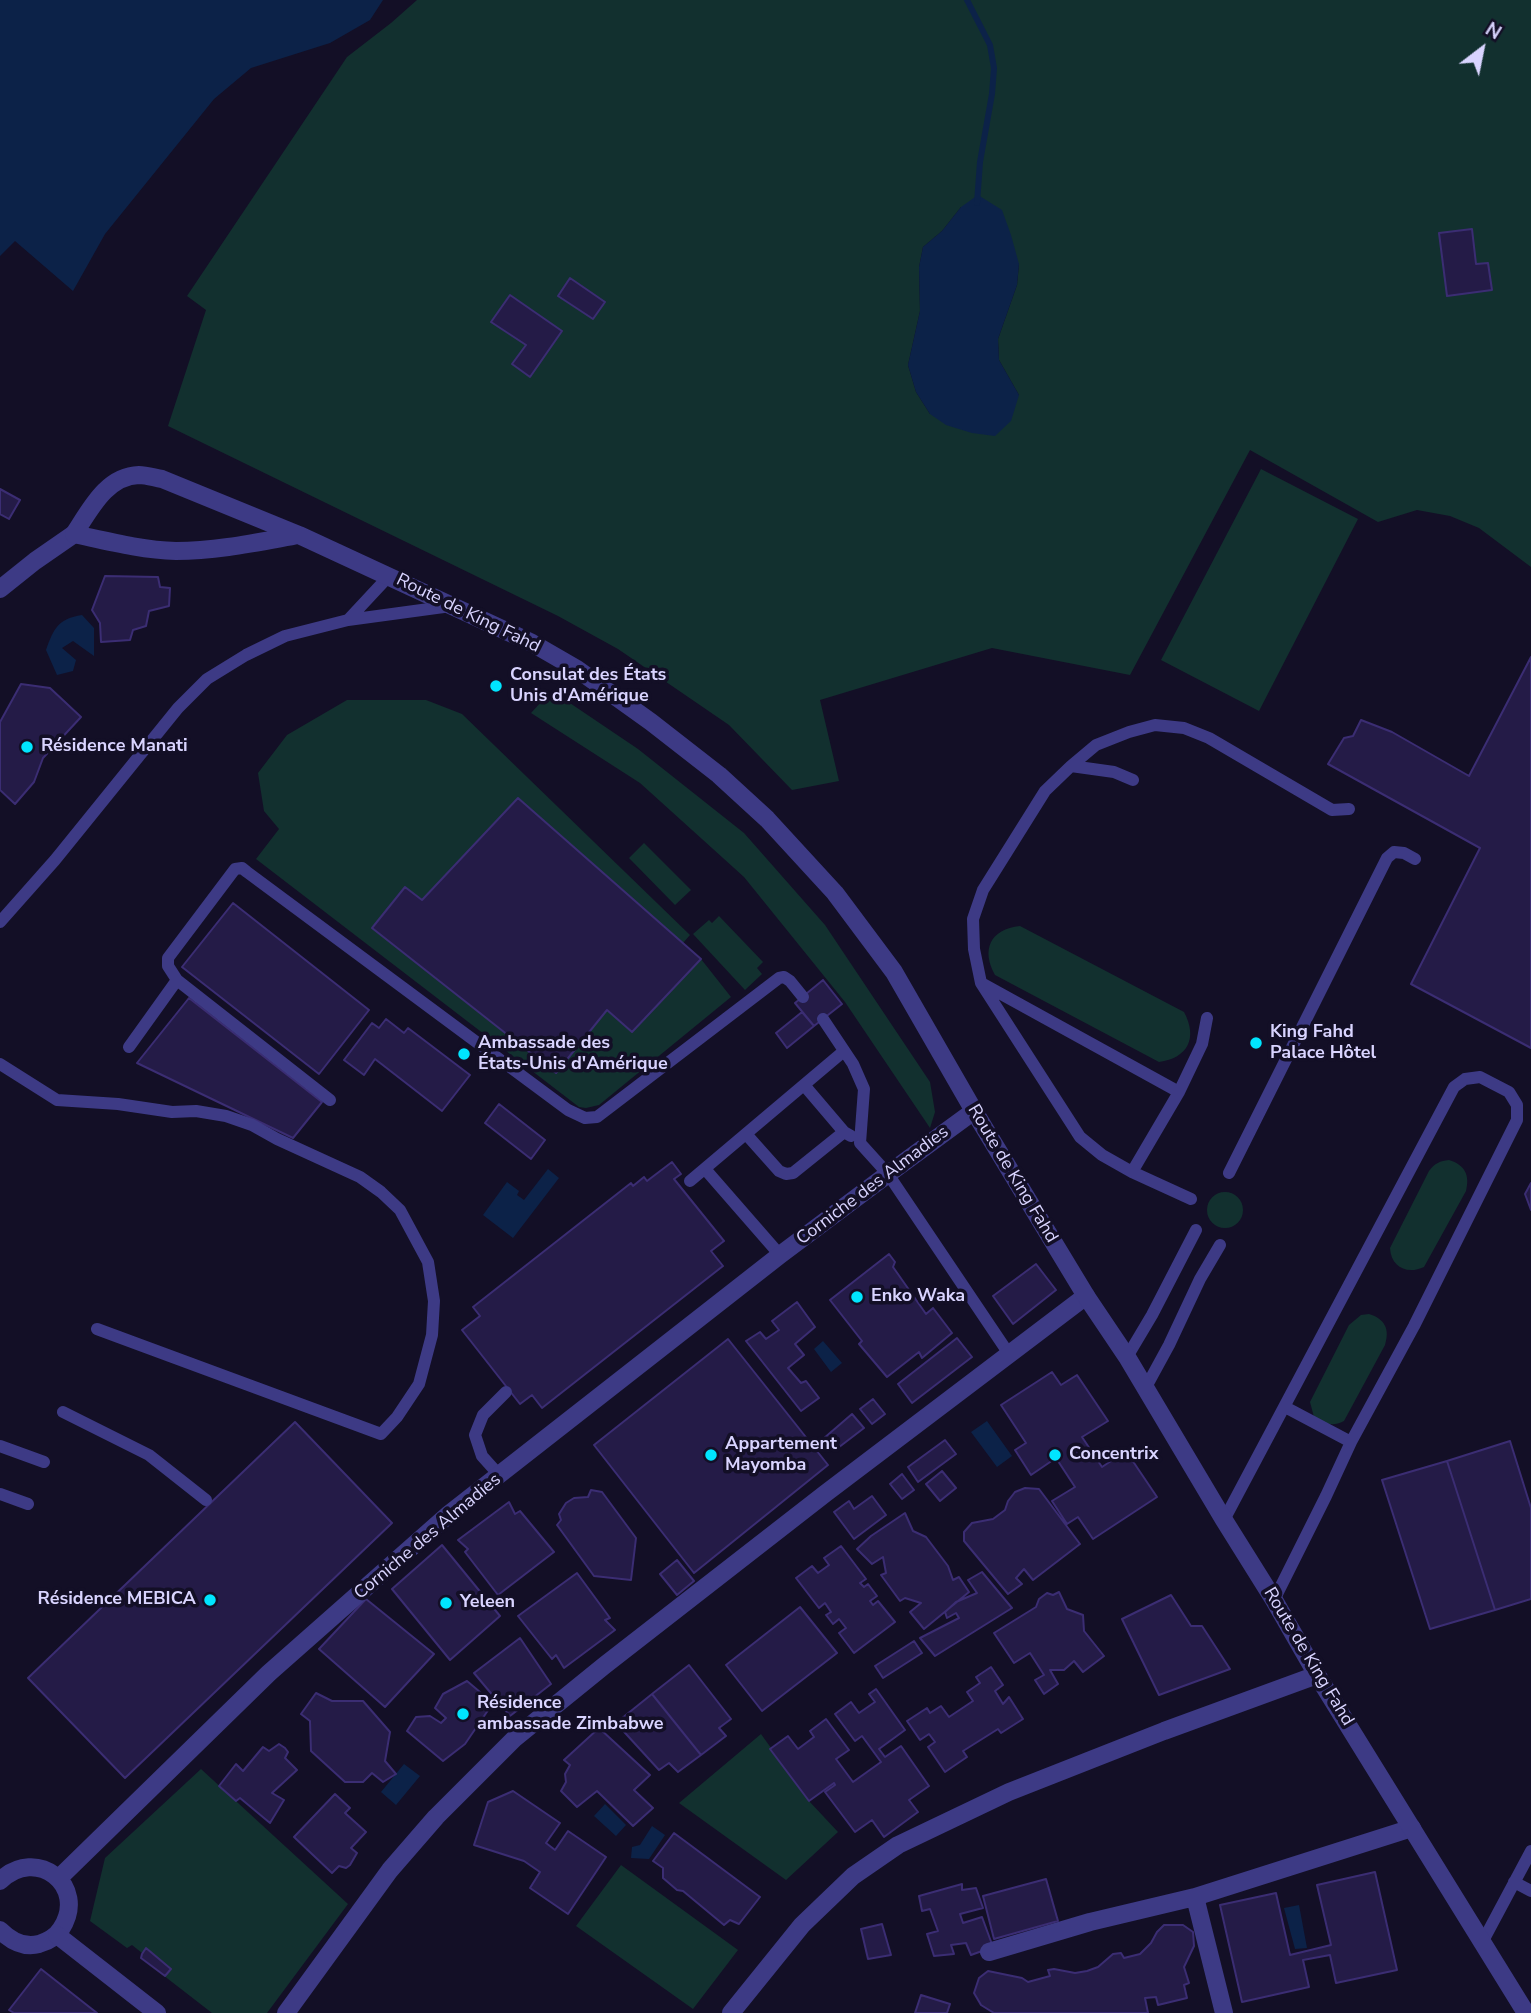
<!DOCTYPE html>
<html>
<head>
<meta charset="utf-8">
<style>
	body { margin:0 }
	#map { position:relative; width:1531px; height:2013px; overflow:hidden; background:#130f26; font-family:"Nunito Sans",sans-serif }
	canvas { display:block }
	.north { position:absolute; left:1447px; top:14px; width:70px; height:70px; -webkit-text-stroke:5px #130f26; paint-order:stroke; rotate:32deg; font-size:19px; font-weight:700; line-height:28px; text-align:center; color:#d9d4ff }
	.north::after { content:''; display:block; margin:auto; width:24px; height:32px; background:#d9d4ff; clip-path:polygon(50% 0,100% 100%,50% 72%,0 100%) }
</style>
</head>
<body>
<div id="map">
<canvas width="1531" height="2013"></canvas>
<div class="north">N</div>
</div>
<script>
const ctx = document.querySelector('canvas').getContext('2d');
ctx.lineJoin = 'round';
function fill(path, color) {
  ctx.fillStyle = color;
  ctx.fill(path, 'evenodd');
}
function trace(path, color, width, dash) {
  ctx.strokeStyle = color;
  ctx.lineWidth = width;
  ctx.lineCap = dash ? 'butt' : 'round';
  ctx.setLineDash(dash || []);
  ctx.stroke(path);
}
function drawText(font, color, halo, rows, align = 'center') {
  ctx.font = font + ' "Nunito Sans",sans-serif';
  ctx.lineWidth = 7;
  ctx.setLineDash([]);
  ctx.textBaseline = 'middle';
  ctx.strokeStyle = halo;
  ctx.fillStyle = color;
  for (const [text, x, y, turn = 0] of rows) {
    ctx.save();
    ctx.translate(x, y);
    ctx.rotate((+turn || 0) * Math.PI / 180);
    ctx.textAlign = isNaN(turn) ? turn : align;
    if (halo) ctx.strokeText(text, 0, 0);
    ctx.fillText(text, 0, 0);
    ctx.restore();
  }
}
fill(new Path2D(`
	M417,0H1531V567L1479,528L1450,516L1417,510L1378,522L1250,450L1130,675L992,648L820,700L839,781L792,790L729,725L618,649L558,616L168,426L206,310L187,296L347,57L391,23ZM961,207L1019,264L1017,285L998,339L999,360L1019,395L930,414L916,392L908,365L920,311L919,267L923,247L942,231Z
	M1261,469L1358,519L1259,711L1161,660Z
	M558,695L638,749L744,833L825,925L930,1082L935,1112L930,1128L845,1002L744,877L640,783L531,713L543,700Z
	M347,700H426L462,714L690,935L683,943L701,959L731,997L599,1105L586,1108L579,1107L256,859L279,829L264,811L258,773L287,735Z
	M644,843L691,890L675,905L629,858Z
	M719,916L763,962L757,968L762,974L745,990L693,934L709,920L712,923Z
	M1020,926L1184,1012C1198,1038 1188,1058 1159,1062L995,975C981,950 990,929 1020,926Z
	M1449,1160C1465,1165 1470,1175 1466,1191L1424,1267C1407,1275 1391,1267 1390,1248L1429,1171C1435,1163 1440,1161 1449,1160Z
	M1207 1210a18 18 0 1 1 36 0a18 18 0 1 1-36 0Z
	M1369,1314C1385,1319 1390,1329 1385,1345L1344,1421C1332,1427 1326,1424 1314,1417L1310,1402L1349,1325L1361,1315Z
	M761,1734L809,1801L838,1832L786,1880L679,1803Z
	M201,1769L348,1904L267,2013H212L141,1958L142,1953L132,1945L127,1948L90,1921L105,1858Z
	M621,1865L738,1950L693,2009L576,1926Z`), '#12302f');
fill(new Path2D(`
	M0,0H383L370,20L330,43L251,68L214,99L105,234L73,291L15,241L0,256Z
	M978,195L1002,210L1011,235L1019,264L1017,285L998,339L999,360L1019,395L1011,421L995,436L972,433L946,425L930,414L916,392L908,365L920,311L919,267L923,247L942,231L961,207Z
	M82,615L94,628V656L73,641L62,648L76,660L73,671L57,675L46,650C54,628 58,619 82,615Z
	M548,1169L559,1178L513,1238L483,1215L507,1182L519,1191L517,1195L524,1200Z
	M823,1341L842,1363L831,1372L814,1349Z
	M987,1421L1012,1456L997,1467L971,1432Z
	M404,1764L420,1776L396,1805L381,1792Z
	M605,1804L626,1825L616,1836L594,1816Z
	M652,1826L665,1835L649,1859L631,1858L632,1847L640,1845Z
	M1299,1905L1307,1948L1295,1949L1284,1908Z`), '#0c2248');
trace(new Path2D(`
	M967,0L990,45L994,68L992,94L980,162L977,203`), '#0c2248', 6);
const building = new Path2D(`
	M1472,229L1476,264L1488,263L1492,290L1447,296L1439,233Z
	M570,278L605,302L593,319L558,296Z
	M510,295L562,331L530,377L512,364L526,345L491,322Z
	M0,489L20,500L9,519L0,514Z
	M105,576L158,577L160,587L170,588L169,606L149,611L146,626L133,630L130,640L101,642L100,623L92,610Z
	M1531,657V1048L1411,984L1480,848L1328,764L1344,738L1353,736L1361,720L1392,732L1469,776Z
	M21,684L50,688L81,717L43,758L34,782L15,804L0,790V722Z
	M518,798L701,959L632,1032L607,1010L556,1073L372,928L405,887L422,900Z
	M233,903L369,1010L319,1074L182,967Z
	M823,980L842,1004L814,1026L795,1003Z
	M189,998L322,1102L293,1138L137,1063Z
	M802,1012L814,1026L787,1048L776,1033Z
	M386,1019L404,1033L408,1028L470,1075L442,1111L375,1059L364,1075L344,1060L372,1023L379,1028Z
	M499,1104L545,1140L531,1159L485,1123Z
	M672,1162L681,1174L674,1179L724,1241L711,1251L723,1266L542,1408L532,1395L520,1404L462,1330L480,1316L473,1307L631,1183L633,1186L644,1177L647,1181Z
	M1531,1183V1210L1525,1194Z
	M889,1254L895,1262L893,1267L926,1314L933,1308L952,1333L922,1358L919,1352L887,1377L859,1344L862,1341L830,1300Z
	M1036,1264L1056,1290L1013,1324L993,1296Z
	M797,1302L815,1327L795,1344L804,1355L788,1368L801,1383L806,1381L819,1398L801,1411L746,1341L760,1332L766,1339L779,1330L772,1321Z
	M957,1338L972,1357L912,1403L898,1384Z
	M728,1339L828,1465L694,1573L594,1445Z
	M1052,1372L1061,1385L1077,1375L1108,1421L1082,1437L1102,1467L1126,1451L1157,1497L1093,1539L1078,1517L1067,1524L1052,1501L1075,1487L1056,1458L1031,1475L1015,1450L1026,1443L1001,1405Z
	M873,1399L885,1414L872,1424L860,1409Z
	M852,1414L864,1428L834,1451L823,1439Z
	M295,1422L392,1523L125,1778L28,1678Z
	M945,1440L956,1454L918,1482L908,1467Z
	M1510,1441L1531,1508V1599L1495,1610L1447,1461Z
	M1447,1461L1495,1610L1430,1629L1382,1480Z
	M942,1471L956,1488L940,1501L926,1484Z
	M902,1474L914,1490L902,1499L890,1484Z
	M1025,1488L1039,1489L1080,1544L1033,1580L1024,1569L1016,1578L1022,1584L1008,1594L964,1541V1532L972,1523L993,1519L1005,1510L1008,1501L1015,1492Z
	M591,1490L602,1492L636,1538L631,1580L594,1576L557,1525L561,1520L559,1514L566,1503L574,1498L588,1497Z
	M872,1496L886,1515L854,1539L834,1512L849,1501L854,1509Z
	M509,1502L515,1514L520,1511L554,1552L498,1595L465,1552L468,1549L458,1540Z
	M905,1513L913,1531L926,1537L948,1566L953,1580L959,1577L969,1592L924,1629L910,1612L921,1603L905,1598L900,1601L881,1575L886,1573L883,1557L872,1564L857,1549L871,1536Z
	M442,1545L500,1616L450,1660L392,1589Z
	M841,1546L866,1579L860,1583L864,1587L868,1584L877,1596L870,1601L873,1605L878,1601L895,1622L854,1653L839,1633L846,1628L839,1619L833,1624L826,1615L831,1612L825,1603L819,1608L796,1578L812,1566L818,1573L829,1565L824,1558Z
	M677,1560L694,1581L677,1595L660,1574Z
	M982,1572L1012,1608L935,1656L920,1638L959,1618L956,1613L947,1618L945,1612L956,1602L977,1593L968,1580Z
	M577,1573L610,1618L605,1620L615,1630L564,1668L556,1655L552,1659L518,1616Z
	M1059,1592L1067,1609L1083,1615L1084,1631L1104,1656L1083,1672L1074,1661L1064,1670H1050L1058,1684L1044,1694L1035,1680L1044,1675L1030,1653L1014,1663L994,1633L1036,1607L1039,1599L1047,1593L1053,1595Z
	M1171,1595L1191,1626H1202L1230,1669L1159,1695L1122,1619Z
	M366,1599L434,1654L385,1707L319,1649Z
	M800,1607L837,1653L762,1711L726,1665Z
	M520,1638L551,1684L510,1716L474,1673Z
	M914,1641L922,1653L883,1678L875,1666Z
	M689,1665L731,1719L719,1728L726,1736L701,1755L652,1694Z
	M991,1667L1003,1685L995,1691L1003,1704L1009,1697L1023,1719L1001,1733L998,1729L963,1751L967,1757L945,1772L928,1747L935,1742L929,1734L920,1740L907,1721L927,1708L930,1713L941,1706L949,1717L973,1701L967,1692L980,1683L976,1677Z
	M467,1681L493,1703L465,1744L443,1761L407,1731L416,1717L430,1716L441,1723L446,1718L435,1708L443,1694Z
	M876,1689L905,1730L879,1749L885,1757L901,1746L929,1786L909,1800L918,1812L884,1837L872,1820L855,1832L825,1792L835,1785L834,1783L809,1801L770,1749L788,1736L798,1749L814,1737L810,1731L826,1719L849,1750L836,1759L853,1782L881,1762L862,1736L855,1741L835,1714L851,1702L859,1713L875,1702L869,1694Z
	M316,1693L332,1701H363L390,1732L385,1761L396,1774L383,1782L372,1773L363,1782H345L311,1751L310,1721L301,1714Z
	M652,1694L701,1755L678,1772L669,1763L659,1770L616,1723Z
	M599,1728L650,1775L634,1790L653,1808L633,1826L597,1791L577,1807L561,1791L566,1782L565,1774L570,1765L564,1760Z
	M279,1744L285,1748L288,1752L285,1758L297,1770L272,1793L284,1800L270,1823L240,1798L236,1801L219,1786L236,1764L243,1771L263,1747L269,1751Z
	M513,1791L560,1823L546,1843L555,1850L568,1831L606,1857L568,1914L530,1888L540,1872L524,1861L474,1845L488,1802Z
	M335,1794L350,1808L345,1813L366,1832L351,1848L357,1853L350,1865L346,1868L339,1866L332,1873L294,1837Z
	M674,1833L760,1897L739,1924L730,1920L724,1925L683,1891L677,1890L663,1878V1868L653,1861Z
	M1375,1872L1397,1970L1336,1983L1330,1955L1303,1960L1309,1987L1242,2002L1220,1905L1276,1893L1290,1955L1331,1945L1317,1885Z
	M1046,1879L1058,1921L994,1939L983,1896Z
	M962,1884V1890L976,1888L983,1908L960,1914L963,1923L982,1917L993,1947L971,1955L966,1943L951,1945L954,1954L934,1956L927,1934L938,1931L930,1909L922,1911L919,1896Z
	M882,1924L891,1955L868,1959L861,1929Z
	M1164,1925H1183L1193,1932L1194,1946L1184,1967L1189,1983L1184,1985L1187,1998L1158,2005L1156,1997L1145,1998L1148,2013H994L981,2005L974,1993L979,1978L988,1971L1022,1978L1028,1982L1050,1976L1048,1970L1054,1969L1075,1973L1087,1971L1098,1967L1113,1954L1121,1953L1124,1958L1140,1954L1151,1943L1157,1932Z
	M146,1948L171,1969L165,1976L141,1958L142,1954Z
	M41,1969L97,2013H14L9,2010Z
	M921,1995L950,2004L947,2013H915Z`);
fill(building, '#241b47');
trace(building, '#3b2d73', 2);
trace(new Path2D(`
	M348,620L389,576
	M1071,766L1096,745L1129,732L1155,725L1184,728L1209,738L1332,810L1349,809
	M1133,780L1114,772L1071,766L1045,791L983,890L973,919L974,949L981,983L1080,1137L1102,1155L1132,1172L1191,1199
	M0,922L55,860L178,708L207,679L246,655L285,636L348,620L451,606
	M983,984L1179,1092
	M823,1019L853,1064L864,1089L860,1143L888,1174L1009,1354
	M129,1047L177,980
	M0,1064L57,1100L118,1104L172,1112L196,1111L226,1116L252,1125L277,1139L360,1177L381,1192L400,1210L428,1262L434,1301L432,1335L419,1384L397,1417L381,1434L97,1329
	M804,1085L844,1132L851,1136
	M330,1100L177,980L168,966V958L235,869L242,868L247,872L568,1110L585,1118L597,1117L779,978L784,977L790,981L803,997
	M746,1134L779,1171L786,1174L793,1173L844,1132
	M705,1169L780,1255
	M1132,1172L1179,1092L1202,1044L1207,1018
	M1229,1173L1387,858L1394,852L1404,853L1415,859
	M690,1181L844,1051
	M1127,1357L1152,1315L1196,1230
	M1145,1389L1169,1345L1200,1279L1220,1245
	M1285,1407L1351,1442
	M63,1412L149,1455L206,1500
	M0,1446L44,1462
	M500,1476L482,1456L475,1435L483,1415L506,1392
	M0,1494L28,1504
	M1224,1520L1454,1087L1465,1079L1480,1077L1509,1092L1517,1105V1120L1414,1326L1351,1442L1326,1496L1274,1600
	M1514,1882L1531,1891
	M1483,1941L1531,1851`), '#3d3a85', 12);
trace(new Path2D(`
	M0,589L35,561L74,534
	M59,1878L269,1673L449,1514L780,1255L888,1174L974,1111
	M0,1881C36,1845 89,1886 61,1929C56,1937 49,1941 39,1944C24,1948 11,1941 0,1930
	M1195,1897L1224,2013
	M989,1952L1090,1922L1195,1897L1412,1828
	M286,2013L390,1870L436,1817L515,1738L605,1665L826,1493L1086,1296
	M731,2013L802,1925L853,1876L898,1845L1009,1792L1164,1731L1317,1675`), '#3d3a85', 18);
trace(new Path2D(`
	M299,535C259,542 217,551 176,551C142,550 107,541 74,534C90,510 106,476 139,475C147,475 155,478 162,479L299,535L532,643L577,669L651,722L719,775L767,819L835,893L894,972L974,1111L1086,1296L1127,1357L1224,1520L1274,1600L1317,1675L1526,2013
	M57,1935L157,2013`), '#3d3a85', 18);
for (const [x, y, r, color] of [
	[496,686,7,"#00e5ff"],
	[27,747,7,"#00e5ff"],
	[1256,1043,7,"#00e5ff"],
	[464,1054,7,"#00e5ff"],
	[857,1297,7,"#00e5ff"],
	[711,1455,7,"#00e5ff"],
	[1055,1455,7,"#00e5ff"],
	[210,1600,7,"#00e5ff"],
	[446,1603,7,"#00e5ff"],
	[463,1714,7,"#00e5ff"]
]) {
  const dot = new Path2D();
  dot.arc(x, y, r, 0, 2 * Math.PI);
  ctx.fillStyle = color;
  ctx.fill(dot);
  trace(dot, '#130f26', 2.5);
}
drawText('18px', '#d9d4ff', '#130f26', [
	["Route de King Fahd",468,614,26],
	["Route de King Fahd",1012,1174,59],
	["Corniche des Almadies",873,1186,-37],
	["Corniche des Almadies",428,1537,-40],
	["Route de King Fahd",1308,1657,59]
]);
drawText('bold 18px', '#d9d4ff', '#130f26', [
	["Consulat des États",510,676],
	["Unis d'Amérique",510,697],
	["Résidence Manati",41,747],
	["King Fahd",1270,1033],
	["Palace Hôtel",1270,1054],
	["Ambassade des",478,1044],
	["États-Unis d'Amérique",478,1065],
	["Enko Waka",871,1297],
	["Appartement",725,1445],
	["Mayomba",725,1466],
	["Concentrix",1069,1455],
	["Résidence MEBICA",196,1600,"right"],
	["Yeleen",460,1603],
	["Résidence",477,1704],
	["ambassade Zimbabwe",477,1725]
], 'left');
</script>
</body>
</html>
